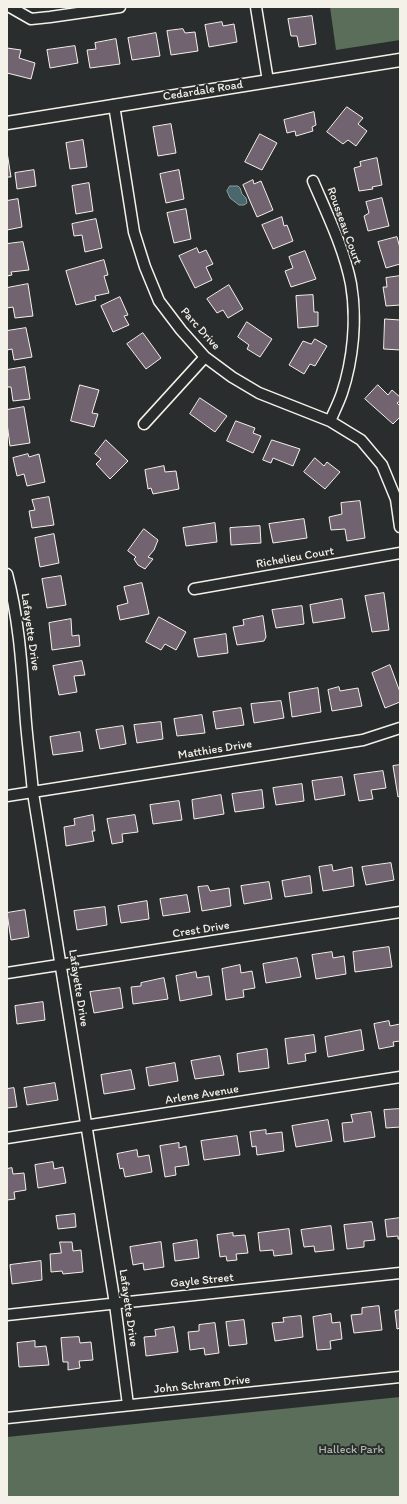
<!DOCTYPE html>
<html>
<head>
<meta charset="utf-8">
<style>
	body { margin:0 }
	#map { position:relative; width:407px; height:1504px; overflow:hidden; background:#2a2d2e; font-family:Itim,sans-serif }
	canvas { display:block }
	.frame { position:absolute; inset:0; border:8px solid #f4f1e8; pointer-events:none }
</style>
</head>
<body>
<div id="map">
<canvas width="407" height="1504"></canvas>
<div class="frame"></div>
</div>
<script>
const ctx = document.querySelector('canvas').getContext('2d');
ctx.lineJoin = 'round';
function fill(path, color) {
  ctx.fillStyle = color;
  ctx.fill(path, 'evenodd');
}
function trace(path, color, width, dash) {
  ctx.strokeStyle = color;
  ctx.lineWidth = width;
  ctx.lineCap = dash ? 'butt' : 'round';
  ctx.setLineDash(dash || []);
  ctx.stroke(path);
}
function drawText(font, color, halo, rows, align = 'center') {
  ctx.font = font + ' Itim,sans-serif';
  ctx.lineWidth = 4;
  ctx.setLineDash([]);
  ctx.textBaseline = 'middle';
  ctx.strokeStyle = halo;
  ctx.fillStyle = color;
  for (const [text, x, y, turn = 0] of rows) {
    ctx.save();
    ctx.translate(x, y);
    ctx.rotate((+turn || 0) * Math.PI / 180);
    ctx.textAlign = isNaN(turn) ? turn : align;
    if (halo) ctx.strokeText(text, 0, 0);
    ctx.fillText(text, 0, 0);
    ctx.restore();
  }
}
fill(new Path2D(`
	M330,7H400V40L336,50Z
	M400,1397V1497H7V1437Z`), '#5a6e59');
const water = new Path2D(`
	M230,186H238L240,188L242,194L246,198L247,203L244,205H239L230,198L227,191Z`);
fill(water, '#4a676d');
trace(water, '#8e9e9e', 1);
const building = new Path2D(`
	M312,16L316,44L299,47L297,36H291L288,19Z
	M222,22L223,26L234,24L237,42L209,47L205,25Z
	M183,29L185,33L195,32L198,51L171,55L167,31Z
	M156,33L160,56L132,60L128,38Z
	M116,39L120,64L90,68L87,50L96,49L95,43Z
	M75,46L78,63L50,68L47,50Z
	M7,48L21,50L19,58L35,63L31,79L7,73Z
	M347,107L363,118L358,124L367,131L356,146L348,140L343,144L327,132Z
	M314,112L316,125L312,127L313,131L296,136L295,131L287,133L284,120Z
	M171,124L176,153L158,156L153,127Z
	M260,134L277,143L262,170L245,162Z
	M83,140L87,167L70,169L66,143Z
	M7,152L11,177H7Z
	M377,158L382,185L372,187L373,189L359,191L354,168L361,166L360,162Z
	M34,170L36,186L17,189L15,173Z
	M179,170L184,199L166,203L160,174Z
	M253,180L254,184L261,181L273,210L257,217L243,185Z
	M89,183L93,211L76,214L72,186Z
	M382,198L389,226L368,231L364,216L369,213L366,202Z
	M18,199L22,227L7,230V201Z
	M186,209L191,239L174,243L167,213Z
	M282,217L284,226L287,225L293,241L273,249L262,225Z
	M96,219L102,248L85,252L82,235L74,236L72,224Z
	M397,237L400,248V264L386,268L378,242Z
	M23,242L29,270L11,272L12,275L7,276V244Z
	M197,248L199,253L206,250L213,264L206,267L212,280L195,288L179,256Z
	M305,251L316,279L291,287L285,271L293,268L289,257Z
	M104,260L108,275L104,276L109,293L95,296L96,300L76,305L66,271Z
	M400,276V305L386,306L383,287H387L386,278Z
	M28,284L33,316L15,318L13,307L7,308V288Z
	M229,285L243,309L228,318L223,310L217,313L207,299Z
	M313,295L314,312H318V326L298,328L296,296Z
	M120,297L128,315L124,316L129,325L113,332L101,306Z
	M385,319L400,320V350L384,349Z
	M247,322L272,339L260,357L247,349L249,345L238,337Z
	M26,328L32,357L14,360L12,349L7,350V331Z
	M143,333L161,358L146,369L127,344Z
	M315,339L327,346L315,366L310,364L304,374L289,365L303,341L311,344Z
	M25,367L30,399L13,401L11,387H7V370Z
	M80,385L99,390L92,413L98,414L94,427L71,421Z
	M378,385L388,395L392,390L400,397V401L397,403L400,406V417L393,424L365,399Z
	M200,398L227,416L215,432L190,414Z
	M24,407L30,443L10,446L7,423V410Z
	M236,421L255,428L253,433L261,436L253,453L227,441Z
	M106,440L128,461L110,479L96,464L101,459L95,454Z
	M272,440L300,449L293,466L273,458L271,463L263,460Z
	M28,454L29,457L39,454L45,482L27,486L24,474L17,476L13,458Z
	M315,458L324,466L327,462L340,472L325,489L304,472Z
	M164,466L165,472L176,471L179,489L153,494L151,488L148,489L145,470Z
	M49,497L54,525L32,528L29,511L35,510L32,500Z
	M360,501L365,538L347,541L345,529L331,530L329,517L342,514L341,503Z
	M304,519L307,538L273,543L269,524Z
	M215,523L217,542L186,546L183,528Z
	M260,526L261,543L231,545L230,528Z
	M144,529L158,540L154,550L148,557L153,559L145,569L138,565L134,559L136,557L128,551Z
	M54,534L59,563L40,567L35,538Z
	M61,576L66,605L47,608L42,579Z
	M142,583L149,614L120,620L117,606L128,603L124,587Z
	M384,593L389,630L372,632L365,596Z
	M342,599L345,618L313,623L310,605Z
	M302,606L304,624L276,628L272,610Z
	M263,616L266,637L264,641L237,645L233,627L244,625L243,620Z
	M159,617L186,632L176,650L165,644L161,650L146,642Z
	M71,619L72,636L79,635L80,646L52,650L49,623Z
	M226,634L228,653L198,657L194,639Z
	M82,661L85,675L74,676L77,692L59,695L53,666Z
	M390,665L400,692V702L385,708L372,673Z
	M339,687L340,691L358,688L362,706L332,711L328,690Z
	M318,688L321,712L292,717L289,693Z
	M281,701L284,718L254,723L251,704Z
	M241,708L244,725L216,729L213,712Z
	M202,715L205,733L177,736L174,719Z
	M161,722L163,739L137,743L134,725Z
	M123,726L126,744L100,749L96,730Z
	M80,732L83,751L53,755L50,737Z
	M400,765V796L398,797L393,766Z
	M383,771L386,788L371,790L373,799L359,801L354,775Z
	M342,777L345,795L315,800L312,781Z
	M302,784L304,801L276,805L273,788Z
	M262,790L264,808L235,812L232,794Z
	M221,795L224,814L194,819L192,800Z
	M179,801L182,820L153,824L150,805Z
	M93,815L95,831H92L94,841L66,846L64,827L75,825L74,819Z
	M135,815L138,832L122,834L123,842L112,844L107,819Z
	M391,863L394,880L366,885L362,867Z
	M332,865L333,871L352,867L354,886L323,891L319,867Z
	M310,876L312,893L285,897L282,881Z
	M269,882L272,899L244,904L241,886Z
	M208,886L210,891L229,888L231,906L202,911L198,887Z
	M187,895L190,912L163,916L160,899Z
	M147,901L149,919L121,923L118,906Z
	M105,907L107,925L77,930L74,911Z
	M25,910L29,937L11,940L7,913Z
	M389,947L392,967L355,972L353,952Z
	M332,952L333,958L344,956L346,974L316,979L312,955Z
	M297,958L301,977L266,983L263,964Z
	M240,965L241,973L252,971L255,988L243,990L244,997L226,1000L222,969Z
	M196,972L197,978L209,976L212,995L180,1001L176,976Z
	M164,978L168,999L133,1004L131,987L141,986V983Z
	M120,988L123,1008L94,1013L90,992Z
	M43,1002L45,1020L17,1024L15,1006Z
	M389,1021L390,1026L400,1024V1041L393,1042L394,1046L379,1049L374,1024Z
	M361,1030L364,1050L328,1057L325,1037Z
	M314,1035L316,1052L305,1054L306,1061L288,1064L285,1039Z
	M267,1049L269,1068L239,1072L237,1054Z
	M220,1056L224,1075L195,1079L191,1061Z
	M175,1063L178,1081L149,1086L146,1068Z
	M131,1070L135,1089L104,1094L101,1075Z
	M55,1083L58,1100L27,1105L24,1088Z
	M14,1088L17,1107L7,1108V1089Z
	M400,1109V1127L386,1128L384,1110Z
	M371,1112L375,1137L344,1142L342,1123L353,1122L351,1115Z
	M328,1120L332,1141L296,1147L292,1126Z
	M266,1130V1134L282,1132L284,1151L257,1155L256,1146L252,1147L250,1132Z
	M237,1136L240,1155L204,1160L201,1141Z
	M179,1143V1148L186,1146L189,1165L175,1167L176,1175L165,1177L160,1146Z
	M137,1150L138,1157L149,1155L152,1172L125,1177L123,1168L120,1169L117,1154Z
	M53,1162L54,1169L63,1167L66,1183L38,1188L35,1165Z
	M12,1168L13,1174L24,1173L26,1190L14,1192L15,1199L7,1200V1169Z
	M75,1214L76,1227L58,1229L56,1216Z
	M400,1218V1239H398V1236L387,1237L385,1220Z
	M372,1222L375,1240L364,1241V1247L347,1249L344,1225Z
	M331,1226L334,1250L315,1252L314,1246L304,1247L301,1230Z
	M289,1229L292,1254L274,1256L273,1250L260,1251L258,1233Z
	M233,1233V1236L245,1235L248,1253L236,1254L237,1260L227,1261L226,1256L220,1257L217,1235Z
	M197,1240L199,1258L175,1261L173,1244Z
	M60,1242H72L73,1251L81,1250L83,1272L63,1274L62,1271L51,1272L50,1254L61,1253Z
	M161,1242L164,1267L144,1270L143,1263L133,1265L130,1247Z
	M41,1261L42,1280L12,1284L10,1265Z
	M379,1306L382,1330L354,1333L351,1315L362,1314V1308Z
	M400,1310V1328L397,1329L395,1311Z
	M331,1314L332,1323L340,1322L342,1339L330,1341L331,1349L317,1350L313,1317Z
	M301,1316L303,1337L275,1341L272,1323L284,1322L283,1318Z
	M244,1320L247,1344L229,1346L226,1322Z
	M215,1323L219,1353L205,1355L204,1348L190,1350L188,1332L199,1331V1325Z
	M174,1327L178,1352L146,1356L144,1337L156,1336L155,1330Z
	M79,1337L80,1343L91,1342L93,1360L79,1361L80,1368L68,1370V1362H63L61,1338Z
	M35,1341V1347L46,1346L49,1365L19,1367L17,1343Z`);
fill(building, '#716370');
trace(building, '#f4f1e8', 1);
const minor = new Path2D(`
	M10,7L31,19L50,17L120,7
	M256,7L268,81
	M114,105L134,232L145,267L159,301L181,330L205,357L232,377L259,393L330,421L361,440L382,465L396,499L400,527
	M313,181C327,214 344,248 351,284C357,319 353,360 342,393C339,402 334,412 330,421
	M144,424L205,357
	M7,574C20,623 22,672 26,723C28,746 31,769 33,793L115,1304L128,1405
	M194,589L400,553
	M7,796L363,740L400,728
	M7,973L400,912
	M7,1138L400,1077
	M7,1315L400,1273
	M7,1418L400,1377`);
const tertiary = new Path2D(`
	M7,123L400,60`);
trace(minor, '#f4f1e8', 13);
trace(tertiary, '#f4f1e8', 15);
trace(minor, '#2a2d2e', 10);
trace(tertiary, '#2a2d2e', 12);
drawText('12px', '#f4f1e8', '#2a2d2e', [
	["Cedardale Road",203,91,-9],
	["Rousseau Court",344,226,70],
	["Parc Drive",200,329,48],
	["Richelieu Court",295,558,-10],
	["Lafayette Drive",30,632,82],
	["Matthies Drive",215,750,-9],
	["Crest Drive",201,930,-9],
	["Lafayette Drive",78,988,81],
	["Arlene Avenue",202,1095,-9],
	["Gayle Street",202,1281,-6],
	["Lafayette Drive",128,1308,82],
	["John Schram Drive",202,1385,-6]
]);
drawText('12px', '#afb6a8', '#2a2d2e', [
	["Halleck Park",351,1450]
]);
</script>
</body>
</html>
